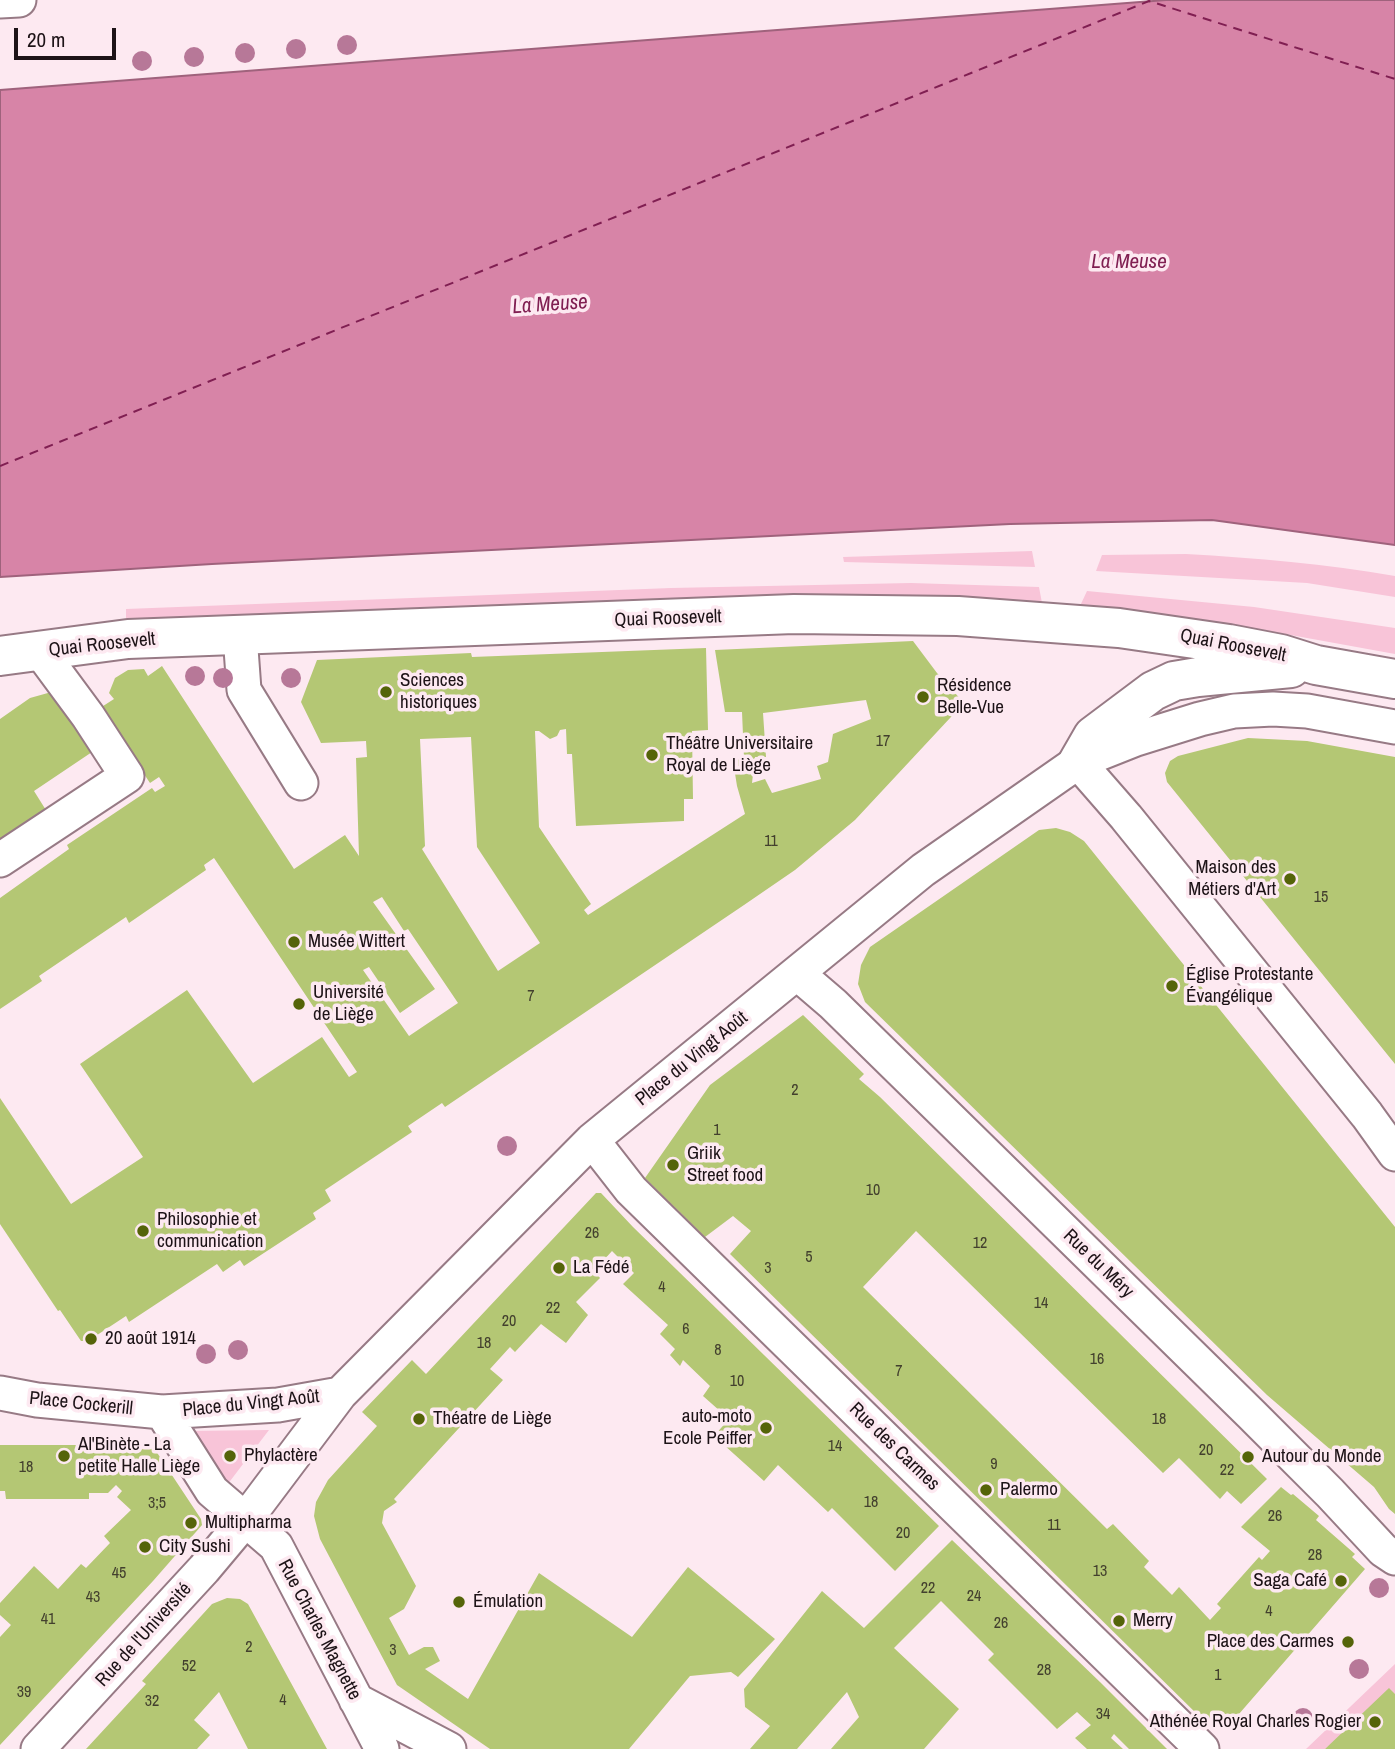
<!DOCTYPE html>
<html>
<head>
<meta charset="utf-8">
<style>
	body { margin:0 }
	#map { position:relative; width:1395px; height:1749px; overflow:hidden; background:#fde9f1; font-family:"Archivo Narrow",sans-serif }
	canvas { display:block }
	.scale { position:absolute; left:14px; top:28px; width:102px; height:32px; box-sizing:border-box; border:4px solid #1d1317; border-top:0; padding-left:9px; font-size:21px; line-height:24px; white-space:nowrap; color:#1d1317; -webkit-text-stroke:5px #fde9f1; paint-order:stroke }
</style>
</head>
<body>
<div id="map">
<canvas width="1395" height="1749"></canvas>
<div class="scale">20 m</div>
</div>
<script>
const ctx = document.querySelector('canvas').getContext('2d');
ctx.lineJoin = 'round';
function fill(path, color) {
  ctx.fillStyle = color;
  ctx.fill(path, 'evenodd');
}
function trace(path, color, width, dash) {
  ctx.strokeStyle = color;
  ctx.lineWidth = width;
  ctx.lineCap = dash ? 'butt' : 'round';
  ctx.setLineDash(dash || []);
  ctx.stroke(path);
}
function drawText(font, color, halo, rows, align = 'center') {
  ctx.font = font + ' "Archivo Narrow",sans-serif';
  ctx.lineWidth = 7;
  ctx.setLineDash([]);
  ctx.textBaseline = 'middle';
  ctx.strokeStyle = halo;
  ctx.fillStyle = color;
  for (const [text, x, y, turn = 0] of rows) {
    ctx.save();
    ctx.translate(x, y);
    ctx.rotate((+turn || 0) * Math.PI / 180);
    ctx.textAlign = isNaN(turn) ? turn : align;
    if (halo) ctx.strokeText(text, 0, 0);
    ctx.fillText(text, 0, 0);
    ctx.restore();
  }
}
fill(new Path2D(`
	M1032,551L1035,567L844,562L843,557Z
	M1186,554C1256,558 1326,564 1395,576V597L1307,583L1096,571L1102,555Z
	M911,583L1039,587L1042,603L913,597L166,620L126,618V609L671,588Z
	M1087,591L1254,607L1395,628V654L1252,628L1080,606Z
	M269,1430L224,1489L186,1431Z
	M1395,1664V1694L1325,1749H1306Z`), '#f8c4d8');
const water = new Path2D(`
	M1166,0H1395V545L1212,520L1010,524L212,564L0,577V90Z`);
fill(water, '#d784a7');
trace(water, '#9f627c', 2);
trace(new Path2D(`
	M0,466L1149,1L1395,79`), '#801f52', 2, [9, 7]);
fill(new Path2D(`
	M913,641L937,673L964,703L855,820L795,870L744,905L445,1107L442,1103L408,1126L412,1132L325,1190L331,1201L313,1213L316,1219L244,1266L240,1260L223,1272L217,1264L129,1322L126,1316L88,1341H81L60,1310L58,1311L0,1224V1098L71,1204L143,1157L80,1064L187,990L253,1083L322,1037L349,1077L357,1072L214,858L204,865L206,870L129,923L126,917L39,976L42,981L0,1009V898L69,849L67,845L152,788L155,792L165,786L159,777L150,783L100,708L114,699L109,693L115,678L128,670L144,669L148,676L162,666L294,869L345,835L359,856L356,758L367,757L366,741L321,743L301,702L317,660L471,653L472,657L706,648L708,730L692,731L693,799H684V821L576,826L572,754H567L566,729L560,730L557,736L550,739L539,731H535L539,827L591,904L584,910L588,915L745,814L737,786L733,761L744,758L742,712H725L715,650ZM866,700L871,719L833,734L828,762L817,766L821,779L772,793L765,779L752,783L755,757H766L763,713ZM471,737L477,847L540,943L498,971L422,849L425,846L420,739ZM382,897L404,931L408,929L458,1003L409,1036L363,970L369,967L400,1013L435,989L373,902Z
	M55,691L95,750L34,791L49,815L0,848V719L30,698Z
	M1248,738L1307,741L1395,757V1064L1167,782L1165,773L1170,761L1178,756Z
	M1056,828L1070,832L1084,841L1395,1227V1514L1389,1509L1374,1487L1267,1395L865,1002L858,984L861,965L870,947L1039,830Z
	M803,1015L864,1074L859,1079L880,1097L1267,1479L1241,1504L1227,1491L1220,1499L1179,1458L1163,1473L916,1231L863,1287L1107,1529L1113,1524L1149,1561L1144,1567L1172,1595L1179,1587L1210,1620L1221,1608L1217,1604L1259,1557L1262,1560L1270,1551L1241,1527L1281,1487L1291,1495L1293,1494L1319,1516L1316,1520L1355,1554L1352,1557L1365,1569L1232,1722L1204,1721L730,1254L751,1231L733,1216L705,1237L645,1178L710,1085Z
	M596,1193H601L633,1227L939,1526L895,1571L832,1508L828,1512L778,1465L764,1481L714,1436L729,1419L703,1396L710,1386L683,1360L680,1366L670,1355L675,1349L660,1334L668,1325L623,1284L634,1273L612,1251L594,1271L600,1278L576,1302L588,1315L566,1343L541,1324L515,1352L510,1347L490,1369L503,1380L394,1499L397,1502L384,1511L382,1523L416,1586L404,1609L389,1618L409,1655L424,1647H433L440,1661L425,1669L468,1699L539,1573L632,1637L688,1567L775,1639L738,1677L731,1672L690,1676L629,1749H490L397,1685L320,1539L314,1516L316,1502L328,1480L377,1426L362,1412L412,1360L426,1374Z
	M0,1445H152L201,1519L202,1525L153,1581L0,1745V1637L11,1625L0,1615V1603L34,1566L58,1589L81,1564L86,1568L110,1543L104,1536L131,1510L117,1497L122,1491L116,1485L108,1493H89V1499H6L5,1491H0Z
	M952,1540L1100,1682L1167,1749H1129L1114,1734L1111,1738L1123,1749H1087L1075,1738L1091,1725L1077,1712L1057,1729L988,1660L994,1654L941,1601L894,1648L959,1709L924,1749H831L859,1717L847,1692L797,1749H750L770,1726L745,1707L744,1689L822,1591L864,1628Z
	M227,1598L240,1599L248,1604L327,1749H248L219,1692L194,1720L210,1735L197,1749H86L146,1684L142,1681L212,1604Z
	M1389,1688L1395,1694V1749H1325Z`), '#b4c774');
const minor = new Path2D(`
	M0,1L19,0
	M240,635L244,690L301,783
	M1078,762L1126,817L1367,1115L1395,1154
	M0,860L127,776L88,716L40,651
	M798,974L833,1004L1251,1414L1330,1493L1383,1550L1395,1558
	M592,1140L631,1190L1202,1749
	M0,1393L37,1400L162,1412L278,1405L340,1394
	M162,1412L212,1491L276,1546L382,1749
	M356,1700L449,1749
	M38,1749L204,1569L246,1519L340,1394L592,1140L923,870L1078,762L1136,739L1200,719L1234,711L1273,709L1307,711L1395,727`);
const major = new Path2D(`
	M0,656L128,639L794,614L958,616L1119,628L1229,644L1281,654L1316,665L1395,679
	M1078,762L1093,736L1153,691L1174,681L1198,677L1291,668`);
trace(minor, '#977a85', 37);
trace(major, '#977a85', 42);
trace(minor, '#fff', 33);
trace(major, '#fff', 38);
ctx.fillStyle = '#b77898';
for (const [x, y] of [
	[347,45],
	[296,49],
	[245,53],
	[194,57],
	[142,61],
	[195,676],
	[223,678],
	[291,678],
	[507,1146],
	[238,1350],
	[206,1354],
	[1379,1588],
	[1359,1669],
	[1303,1718]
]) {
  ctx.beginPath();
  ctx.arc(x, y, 10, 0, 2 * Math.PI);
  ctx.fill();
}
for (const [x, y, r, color] of [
	[386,692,7,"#556409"],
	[923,697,7,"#556409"],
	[652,755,7,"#556409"],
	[1290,879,7,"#556409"],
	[294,942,7,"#556409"],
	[1172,986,7,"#556409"],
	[299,1004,7,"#556409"],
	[673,1165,7,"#556409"],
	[143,1231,7,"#556409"],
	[559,1268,7,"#556409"],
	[91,1339,7,"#556409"],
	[419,1419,7,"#556409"],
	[766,1428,7,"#556409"],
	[64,1456,7,"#556409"],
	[230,1456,7,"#556409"],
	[1248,1457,7,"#556409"],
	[986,1490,7,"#556409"],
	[191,1523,7,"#556409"],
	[145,1547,7,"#556409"],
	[1341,1581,7,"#556409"],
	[459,1602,7,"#556409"],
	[1119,1621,7,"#556409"],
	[1348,1642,7,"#556409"],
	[1375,1722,7,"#556409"]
]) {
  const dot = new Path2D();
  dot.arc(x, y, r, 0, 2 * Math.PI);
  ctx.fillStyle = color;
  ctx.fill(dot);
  trace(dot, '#fde9f1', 2.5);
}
drawText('16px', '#43402e', null, [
	["17",883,742],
	["11",771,842],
	["15",1321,898],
	["7",531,997],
	["2",795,1091],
	["1",717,1131],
	["10",873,1191],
	["26",592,1234],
	["12",980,1244],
	["5",809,1258],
	["3",768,1269],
	["4",662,1288],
	["14",1041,1304],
	["22",553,1309],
	["20",509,1322],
	["6",686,1330],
	["18",484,1344],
	["8",718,1351],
	["16",1097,1360],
	["7",899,1372],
	["10",737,1382],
	["18",1159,1420],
	["14",835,1447],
	["20",1206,1451],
	["9",994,1465],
	["18",26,1468],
	["22",1227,1471],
	["18",871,1503],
	["3;5",157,1504],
	["26",1275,1517],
	["11",1054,1526],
	["20",903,1534],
	["28",1315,1556],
	["13",1100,1572],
	["45",119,1574],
	["22",928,1589],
	["24",974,1597],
	["43",93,1598],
	["4",1269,1612],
	["41",48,1620],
	["26",1001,1624],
	["2",249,1648],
	["3",393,1651],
	["52",189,1667],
	["28",1044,1671],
	["1",1218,1676],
	["39",24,1693],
	["4",283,1701],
	["32",152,1702],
	["34",1103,1715]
]);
drawText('19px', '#1d1317', '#fde9f1', [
	["Quai Roosevelt",668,619,-2],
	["Quai Roosevelt",102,645,-6],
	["Quai Roosevelt",1233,646,11],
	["Place du Vingt Août",692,1059,-39],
	["Rue du Méry",1098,1264,44],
	["Place Cockerill",81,1404,6],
	["Place du Vingt Août",251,1404,-6],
	["Rue des Carmes",894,1447,44],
	["Rue Charles Magnette",319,1630,62],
	["Rue de l'Université",144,1635,-48]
]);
drawText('19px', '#1d1317', '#fde9f1', [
	["Sciences",400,681],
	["historiques",400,703],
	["Résidence",937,686],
	["Belle-Vue",937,708],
	["Théâtre Universitaire",666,744],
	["Royal de Liège",666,766],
	["Maison des",1276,868,"right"],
	["Métiers d'Art",1276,890,"right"],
	["Musée Wittert",308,942],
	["Église Protestante",1186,975],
	["Évangélique",1186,997],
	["Université",313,993],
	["de Liège",313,1015],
	["Griik",687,1154],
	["Street food",687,1176],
	["Philosophie et",157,1220],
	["communication",157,1242],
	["La Fédé",573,1268],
	["20 août 1914",105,1339],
	["auto-moto",752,1417,"right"],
	["Ecole Peiffer",752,1439,"right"],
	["Théatre de Liège",433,1419],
	["Al'Binète - La",78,1445],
	["petite Halle Liège",78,1467],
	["Phylactère",244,1456],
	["Autour du Monde",1262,1457],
	["Palermo",1000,1490],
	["Multipharma",205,1523],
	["City Sushi",159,1547],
	["Saga Café",1327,1581,"right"],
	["Émulation",473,1602],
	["Merry",1133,1621],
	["Place des Carmes",1334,1642,"right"],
	["Athénée Royal Charles Rogier",1361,1722,"right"]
], 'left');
drawText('italic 21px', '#801f52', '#fde9f1', [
	["La Meuse",1129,262],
	["La Meuse",550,305,-4]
]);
</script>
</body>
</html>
